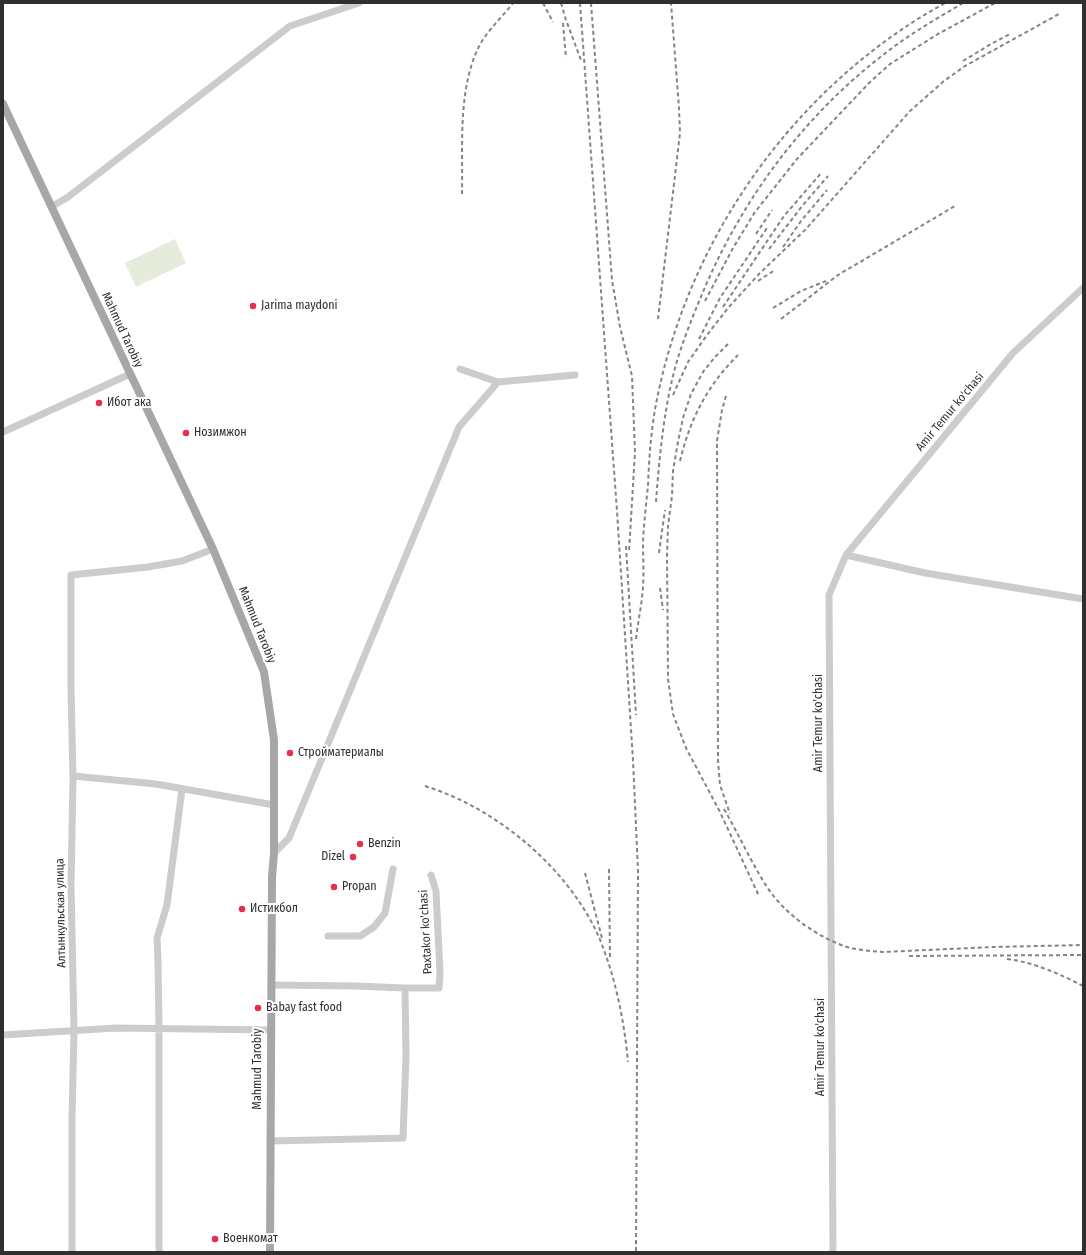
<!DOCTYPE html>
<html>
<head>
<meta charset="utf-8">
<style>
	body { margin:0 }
	#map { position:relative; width:1086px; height:1255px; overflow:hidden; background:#fff; font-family:"Fira Sans Condensed",sans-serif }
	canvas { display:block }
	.frame { position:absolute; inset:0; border:4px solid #2f2f2f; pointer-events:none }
</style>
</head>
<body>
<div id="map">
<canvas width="1086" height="1255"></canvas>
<div class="frame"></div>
</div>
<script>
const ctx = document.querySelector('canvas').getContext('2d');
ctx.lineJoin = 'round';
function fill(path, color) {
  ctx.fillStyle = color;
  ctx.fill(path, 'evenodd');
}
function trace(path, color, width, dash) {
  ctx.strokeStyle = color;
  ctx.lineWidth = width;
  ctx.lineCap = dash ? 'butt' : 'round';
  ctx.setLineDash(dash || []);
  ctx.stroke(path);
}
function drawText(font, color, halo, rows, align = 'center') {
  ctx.font = font + ' "Fira Sans Condensed",sans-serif';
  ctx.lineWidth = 4;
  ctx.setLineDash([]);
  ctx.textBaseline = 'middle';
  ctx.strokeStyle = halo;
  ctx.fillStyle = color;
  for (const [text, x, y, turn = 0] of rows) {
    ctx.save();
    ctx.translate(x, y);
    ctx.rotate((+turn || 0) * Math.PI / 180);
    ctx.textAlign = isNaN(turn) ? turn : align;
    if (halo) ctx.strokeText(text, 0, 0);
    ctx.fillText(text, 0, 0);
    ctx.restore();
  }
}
fill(new Path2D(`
	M175,239L186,263L136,287L125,263Z`), '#e6ecdc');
trace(new Path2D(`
	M51,207L68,197L290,26L359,3
	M460,369L498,382
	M3,432L130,374
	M846,555L925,573L1083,599
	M73,776L156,784L274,805
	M274,853L289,838L459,427L498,382L575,375
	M328,936H360L374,927L385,913L393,869
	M271,985L355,986L405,988H439L440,973L436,891L431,875
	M3,1035L116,1028L270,1030
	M270,1141L403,1138L406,1056L405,988
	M72,1252V1118L74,1030L71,885L73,779L71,688V575L148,567L182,561L213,549
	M159,1252V1029L158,961L157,938L167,905L182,789
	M833,1252L829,595L846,555L1013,353L1083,288`), '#ccc', 7);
trace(new Path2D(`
	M3,104L213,549L264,672L274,740V853L272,877L270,1252`), '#a7a7a7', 8);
trace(new Path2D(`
	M543,3L553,22
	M561,3L566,20L581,60
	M580,3L617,511L633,760L638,871L636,1252
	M591,3L612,280L620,327L632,376L635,452L629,552
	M563,23L566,58
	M963,61L991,44L1010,34
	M462,194C463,146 457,84 482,41C491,27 503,16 513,3
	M756,234L772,210
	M783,247L801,221L827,190
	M769,249L803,205L828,176
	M758,281L775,270
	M705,301L733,248L755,212L797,159L870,82L890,64L938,34L995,3
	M723,307L784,216L822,172
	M773,308L801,291L826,281
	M658,319L680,133L679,108L671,3
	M781,319L838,275L955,206
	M699,339L720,298L767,228
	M728,344L715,357L703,372L691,394L683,418L678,442L673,471L672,496L668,526L667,556L668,679L673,714L686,748L720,812L759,896
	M673,395L688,362L707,335L728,308L759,274L806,229L910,111L944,81L965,66L1059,14
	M726,396L722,410L717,441L718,761L720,785L730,814
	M680,461C690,419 707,386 738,355
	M656,502C659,461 663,419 672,380C678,354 688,328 698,304C737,206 800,119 883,55C908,35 936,19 963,3
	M626,546L636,715
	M659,553L665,510
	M660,588L663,610
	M636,639C638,621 642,604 643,587C644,572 643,557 643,542C644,523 646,504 648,486C649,458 651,431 656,404C688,237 796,85 945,3
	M425,786C496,808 567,867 598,935C615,975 624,1019 628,1062
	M724,809C739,835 751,862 767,887C784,913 814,935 844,946C856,950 870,951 883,952L993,947L1083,945
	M609,869L610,959
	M585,873L602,938
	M909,956L1083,955
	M1007,959C1033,962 1060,974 1083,986`), '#848484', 2, [4, 3]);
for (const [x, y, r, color] of [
	[253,306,4,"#e72f4e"],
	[99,403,4,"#e72f4e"],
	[186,433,4,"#e72f4e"],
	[290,753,4,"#e72f4e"],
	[360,844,4,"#e72f4e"],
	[353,857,4,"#e72f4e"],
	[334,887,4,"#e72f4e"],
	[242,909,4,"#e72f4e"],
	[258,1008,4,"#e72f4e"],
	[215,1239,4,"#e72f4e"]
]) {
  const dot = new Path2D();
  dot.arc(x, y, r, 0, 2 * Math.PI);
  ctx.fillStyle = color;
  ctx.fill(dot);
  trace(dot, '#fff', 1.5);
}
drawText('12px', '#2f2f2f', '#fff', [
	["Jarima maydoni",261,306],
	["Ибот ака",107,403],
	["Нозимжон",194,433],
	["Стройматериалы",298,753],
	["Benzin",368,844],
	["Dizel",345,857,"right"],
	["Propan",342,887],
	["Истикбол",250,909],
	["Babay fast food",266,1008],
	["Военкомат",223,1239]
], 'left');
drawText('12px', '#2f2f2f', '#fff', [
	["Mahmud Tarobiy",122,330,65],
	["Amir Temur ko'chasi",950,412,-50],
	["Mahmud Tarobiy",257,625,68],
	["Amir Temur ko'chasi",819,723,-90],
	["Алтынкульская улица",61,913,-91],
	["Paxtakor ko'chasi",426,932,-93],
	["Amir Temur ko'chasi",821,1047,-90],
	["Mahmud Tarobiy",258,1069,-90]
]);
</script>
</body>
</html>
